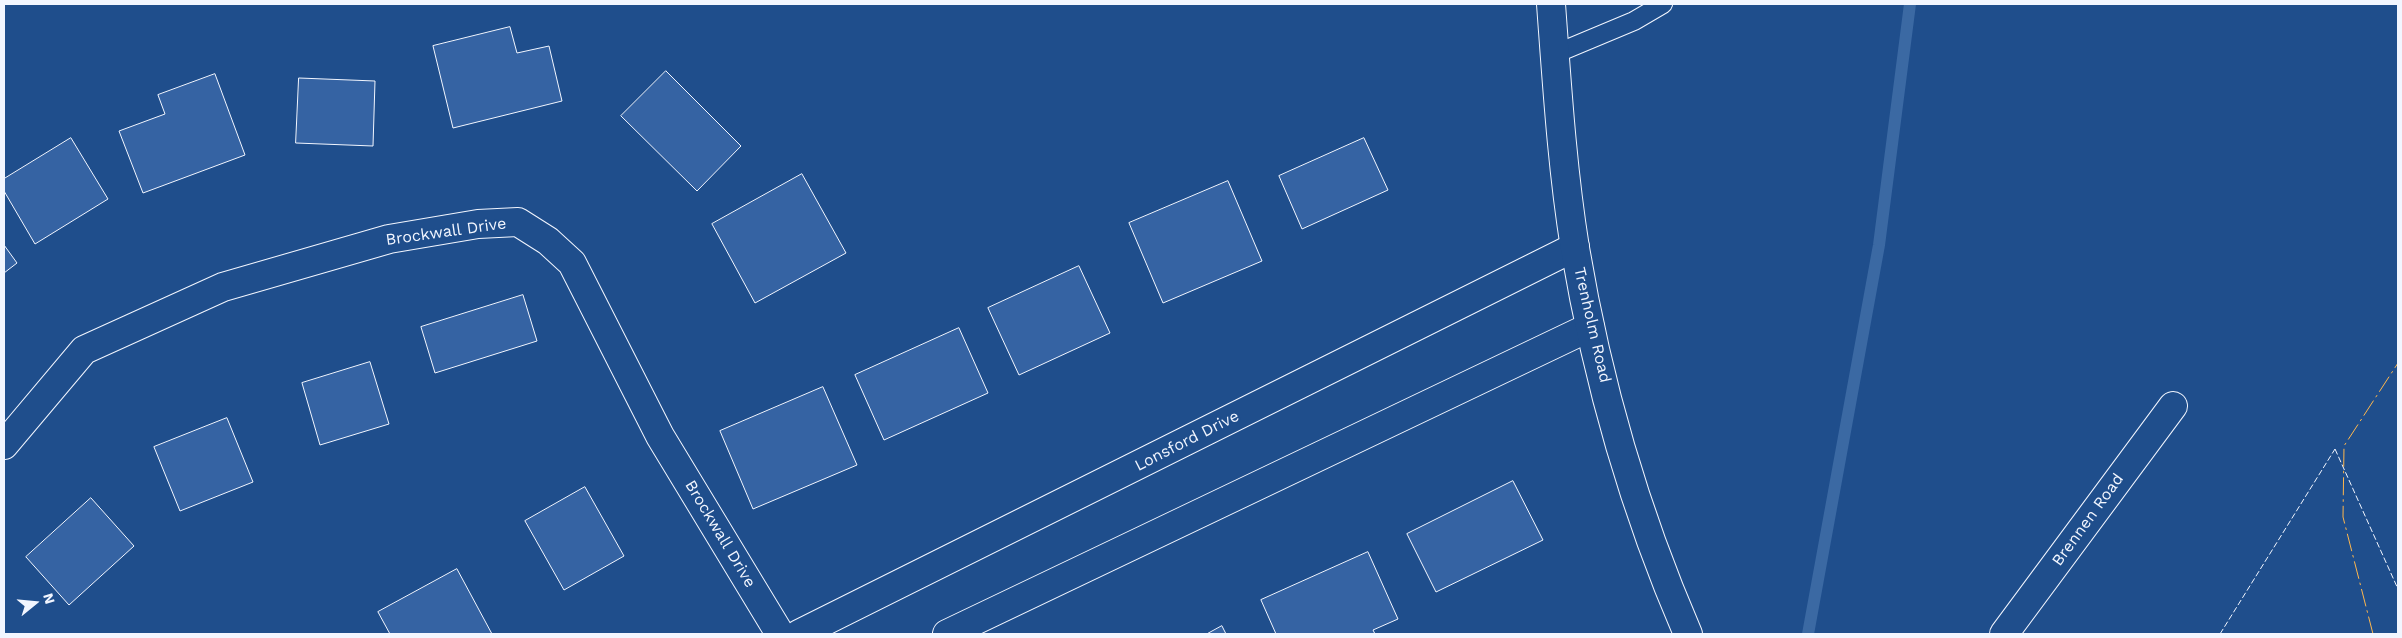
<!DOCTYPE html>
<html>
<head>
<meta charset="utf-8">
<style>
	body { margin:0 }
	#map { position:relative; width:2402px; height:638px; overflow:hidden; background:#1f4e8c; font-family:"Work Sans",sans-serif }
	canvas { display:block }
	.frame { position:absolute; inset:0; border:5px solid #f2f6ff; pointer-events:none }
	.north { position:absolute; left:10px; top:578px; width:50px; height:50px; -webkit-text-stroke:4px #1f4e8c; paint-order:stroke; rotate:73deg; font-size:14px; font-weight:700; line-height:20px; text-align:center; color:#f2f6ff }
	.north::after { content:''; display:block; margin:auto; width:18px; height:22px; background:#f2f6ff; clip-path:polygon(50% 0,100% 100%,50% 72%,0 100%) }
</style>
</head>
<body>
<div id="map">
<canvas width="2402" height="638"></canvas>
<div class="frame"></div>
<div class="north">N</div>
</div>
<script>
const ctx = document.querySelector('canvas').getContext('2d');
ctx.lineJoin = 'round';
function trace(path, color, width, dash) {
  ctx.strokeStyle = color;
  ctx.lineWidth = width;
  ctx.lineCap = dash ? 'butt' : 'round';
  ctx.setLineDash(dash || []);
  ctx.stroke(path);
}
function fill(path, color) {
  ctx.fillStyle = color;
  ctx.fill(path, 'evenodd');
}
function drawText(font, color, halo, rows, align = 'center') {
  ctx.font = font + ' "Work Sans",sans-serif';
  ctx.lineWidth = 4;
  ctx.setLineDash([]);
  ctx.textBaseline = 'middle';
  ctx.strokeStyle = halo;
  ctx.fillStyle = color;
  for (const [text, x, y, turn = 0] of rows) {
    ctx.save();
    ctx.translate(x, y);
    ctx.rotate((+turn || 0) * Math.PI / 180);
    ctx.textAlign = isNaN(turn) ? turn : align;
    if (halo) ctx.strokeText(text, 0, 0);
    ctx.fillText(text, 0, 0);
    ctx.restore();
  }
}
trace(new Path2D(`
	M1808,634L1879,245L1910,4`), '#3b69a3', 12);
const building = new Path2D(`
	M510,27L517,53L549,46L562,101L453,128L433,46Z
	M666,71L741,146L697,191L621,116Z
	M215,74L245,155L143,193L119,131L165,114L158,95Z
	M299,78L375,81L373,146L296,143Z
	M71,138L108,199L35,244L4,191V179Z
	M1364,138L1388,190L1302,229L1279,176Z
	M802,174L846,253L755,303L712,224Z
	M1228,181L1262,261L1163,303L1129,223Z
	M4,245L17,263L4,273Z
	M1079,266L1110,333L1019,375L988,308Z
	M523,295L537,341L435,373L421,327Z
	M959,328L988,393L884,440L855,375Z
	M370,362L389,424L320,445L302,383Z
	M823,387L857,465L753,509L720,431Z
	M227,418L253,482L180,511L154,447Z
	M1513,481L1543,540L1436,592L1407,534Z
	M585,487L624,556L564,590L525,521Z
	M91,498L134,546L69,605L26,557Z
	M1368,552L1398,619L1373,630L1375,634H1276L1261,600Z
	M457,569L492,634H390L378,612Z
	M1222,626L1226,634H1207Z`);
fill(building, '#3563a3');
trace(building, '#f2f6ff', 1);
const service = new Path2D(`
	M1555,54L1634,21L1663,4`);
const minor = new Path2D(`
	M4,445L84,350L223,287L389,239L478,224L518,222L548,241L572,263L660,436L780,634
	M799,634L1575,247
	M947,634L1590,327
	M2004,634L2173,406`);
const secondary = new Path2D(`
	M1551,4C1557,85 1562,167 1575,248C1597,379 1635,512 1688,634`);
trace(service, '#f2f6ff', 20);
trace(minor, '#f2f6ff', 30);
trace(secondary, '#f2f6ff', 30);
trace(service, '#1f4e8c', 18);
trace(minor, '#1f4e8c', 28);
trace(secondary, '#1f4e8c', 28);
trace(new Path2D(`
	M2335,449L2398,589
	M2220,634L2335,449`), '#f2f6ff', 1, [6, 2.5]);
trace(new Path2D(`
	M2373,634L2343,517L2344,446L2398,363`), '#ffb74d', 1, [18, 4, 2.5, 4]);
drawText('16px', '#f2f6ff', '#1f4e8c', [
	["Brockwall Drive",446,232,-8],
	["Trenholm Road",1592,325,77],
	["Lonsford Drive",1187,441,-27],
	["Brennen Road",2088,520,-54],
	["Brockwall Drive",720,534,59]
]);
</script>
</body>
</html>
